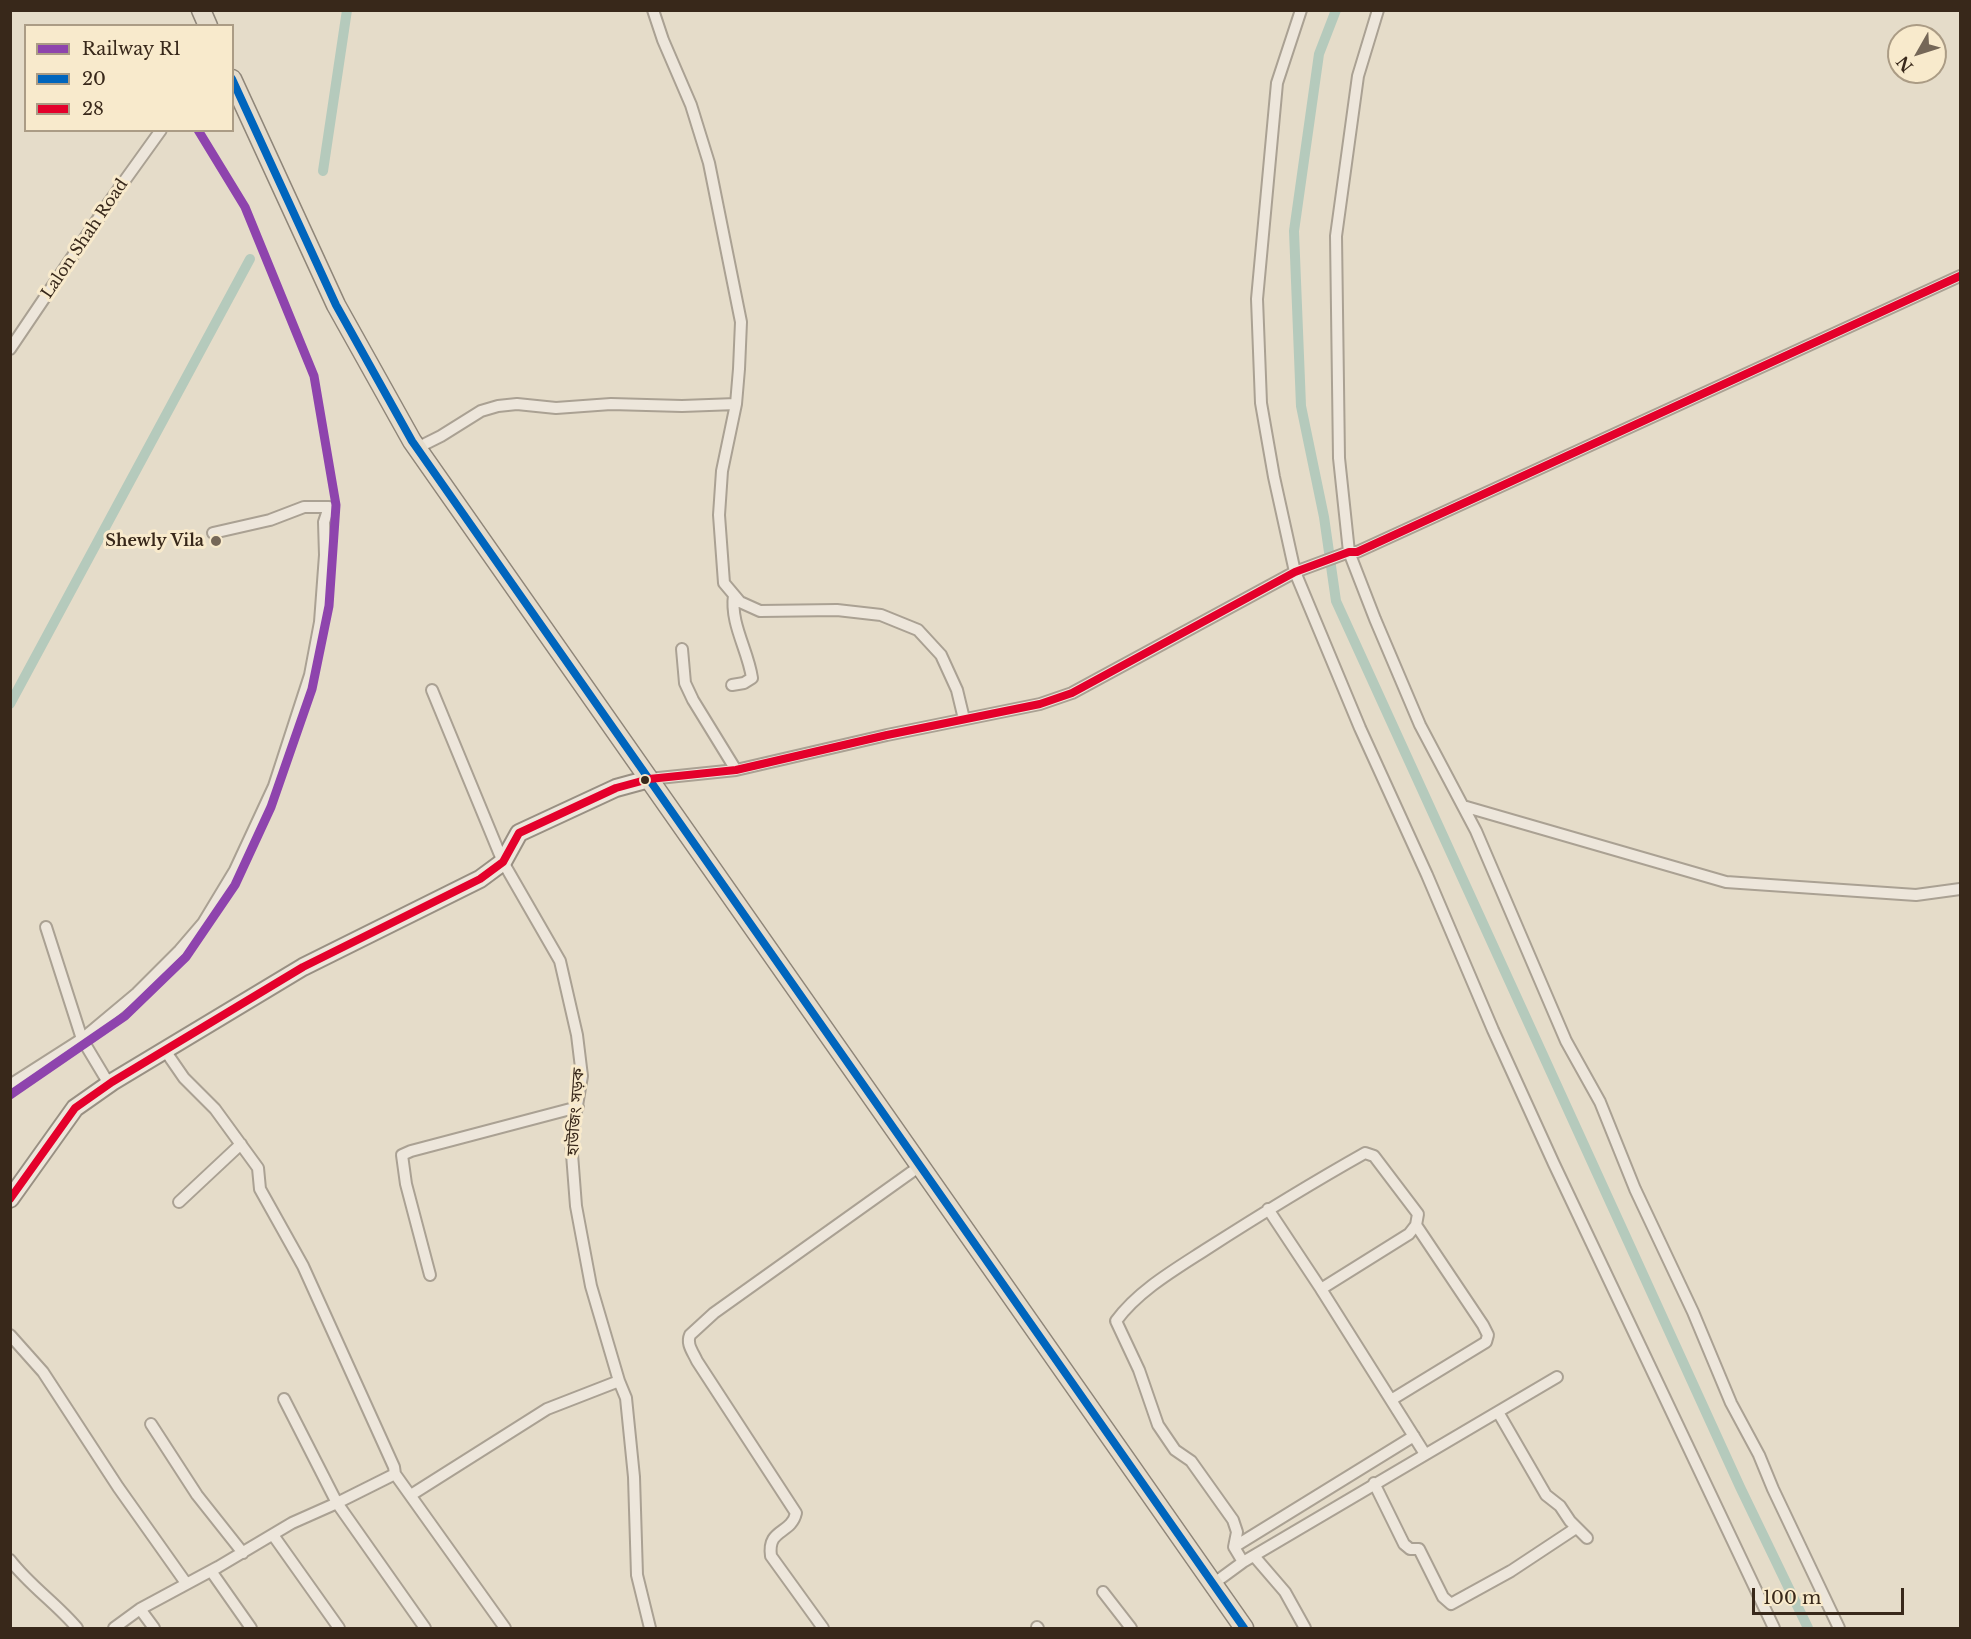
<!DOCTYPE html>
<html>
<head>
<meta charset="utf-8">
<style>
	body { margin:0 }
	#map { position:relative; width:1971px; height:1639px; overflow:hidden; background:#e5dcc9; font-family:"Libre Baskerville",serif }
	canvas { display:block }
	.frame { position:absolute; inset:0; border:12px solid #38281a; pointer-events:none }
	.legend { position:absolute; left:24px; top:24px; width:210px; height:108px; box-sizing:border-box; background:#f8eacc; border:2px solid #ab9c85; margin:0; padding:8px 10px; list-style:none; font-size:18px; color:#38281a }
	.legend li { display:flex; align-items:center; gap:12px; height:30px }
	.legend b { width:30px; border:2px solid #ab9c85 }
	.north { position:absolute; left:1887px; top:24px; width:60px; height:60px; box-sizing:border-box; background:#f8eacc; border:2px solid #ab9c85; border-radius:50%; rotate:231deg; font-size:16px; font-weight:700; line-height:24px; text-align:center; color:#38281a }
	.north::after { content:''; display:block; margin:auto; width:21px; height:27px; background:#756757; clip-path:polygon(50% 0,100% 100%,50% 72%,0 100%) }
	.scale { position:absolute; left:1752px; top:1588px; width:152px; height:27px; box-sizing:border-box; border:3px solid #38281a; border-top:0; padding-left:8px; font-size:18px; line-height:21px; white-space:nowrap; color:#38281a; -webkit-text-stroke:4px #f8eacc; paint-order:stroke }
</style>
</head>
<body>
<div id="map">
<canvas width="1971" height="1639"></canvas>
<div class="frame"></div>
<ul class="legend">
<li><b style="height:8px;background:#8e44ad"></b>Railway R1</li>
<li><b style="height:8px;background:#0065bd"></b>20</li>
<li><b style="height:8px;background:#e4002b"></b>28</li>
</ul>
<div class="north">N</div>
<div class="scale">100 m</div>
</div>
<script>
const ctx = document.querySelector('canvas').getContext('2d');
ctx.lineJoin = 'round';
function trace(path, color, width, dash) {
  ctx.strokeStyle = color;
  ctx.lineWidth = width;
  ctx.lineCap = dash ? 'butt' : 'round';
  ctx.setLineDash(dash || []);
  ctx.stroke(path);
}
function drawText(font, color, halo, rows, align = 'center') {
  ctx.font = font + ' "Libre Baskerville","Noto Sans Bengali",serif';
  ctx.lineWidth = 6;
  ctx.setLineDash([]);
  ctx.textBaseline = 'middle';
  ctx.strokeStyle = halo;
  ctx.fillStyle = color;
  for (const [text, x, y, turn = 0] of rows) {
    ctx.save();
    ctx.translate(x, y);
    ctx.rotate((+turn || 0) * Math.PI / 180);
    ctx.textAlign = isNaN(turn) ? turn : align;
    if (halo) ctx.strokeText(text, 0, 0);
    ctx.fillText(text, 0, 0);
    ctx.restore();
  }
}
trace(new Path2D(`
	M1336,10L1319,54L1294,231L1301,406L1324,517L1336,601L1740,1487L1808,1628
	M323,171L347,10
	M10,704L250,259`), '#b5cabc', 10);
const street = new Path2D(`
	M653,10L663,40L691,105L709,163L741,322L739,369L736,404L722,471L719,515L724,583L740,602L760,611L837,610L881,615L918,630L941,655L957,690L964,719
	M1301,10L1277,83L1257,299L1261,403L1274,477L1295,572L1360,728L1427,875L1493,1030L1554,1164L1774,1628
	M1378,10L1358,76L1336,236L1339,458L1349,552L1375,619L1420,725L1476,831L1566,1041L1600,1102L1635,1189L1693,1312L1731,1403L1759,1455L1773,1489L1839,1628
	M10,349L110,201L161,130
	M417,448L441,436L481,411L498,406L517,404L556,408L611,404L682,406L736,404
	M682,649L685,683L693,700L736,770
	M732,685L744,683L752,678C748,650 730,624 734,595
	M432,690L503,862L560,961L577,1035L582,1076L571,1141L576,1206L591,1286L619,1381L626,1398L634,1477L637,1575L650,1628
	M649,779L736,770L887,735L1040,704L1072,693L1295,572L1349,552H1357L1960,276
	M1463,806L1726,882L1916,895L1960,889
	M46,927L82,1039L109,1084
	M164,1049L184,1078L215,1109L258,1168L260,1189L303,1266L394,1467L395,1474L505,1628
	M10,1085L82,1039L137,993L179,951L203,923L235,870L274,786L310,675L320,622L325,555L324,522L329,507H304L270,520L213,533
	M179,1202L241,1144
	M1268,1209L1321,1289L1425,1454
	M430,1275L406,1184L402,1155L411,1151L578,1107
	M10,1335L43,1372L118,1487L186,1583
	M284,1399L337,1503L425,1628
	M1391,1400L1486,1342L1488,1335L1483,1325L1416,1225
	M1498,1412L1546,1495L1560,1506L1570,1521L1587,1538
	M151,1424L197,1495L243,1553
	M1374,1483L1404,1544L1410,1549H1419L1443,1597L1451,1604L1511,1571L1576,1528
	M411,1495L547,1409L619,1381
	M273,1535L339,1628
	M1234,1547L1414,1436
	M1254,1556L1285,1592L1305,1628
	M10,1560C30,1586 57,1604 77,1628
	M1243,1562L1234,1547L1237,1532L1233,1520L1191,1461L1175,1450L1158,1425L1139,1370L1116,1321C1138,1291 1174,1270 1205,1250C1258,1216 1310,1184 1365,1153L1374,1156L1418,1214L1416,1225L1409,1234L1321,1289
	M211,1571L251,1628
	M1213,1584L1243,1562L1557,1377
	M1103,1592L1131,1628
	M140,1609L154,1628
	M1037,1627L1038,1628
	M114,1628L140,1609L218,1567L292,1523L337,1503L395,1474
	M823,1628L771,1556C767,1528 791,1535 796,1513L697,1361C693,1352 686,1344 690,1335L714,1313L920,1166`);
const secondary = new Path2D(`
	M10,1199L75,1108L112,1082L303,967L480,879L503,862L519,833L616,788L649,779`);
const primary = new Path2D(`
	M201,10L208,26
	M232,79L336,305L412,441L1244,1628`);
trace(street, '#aaa193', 14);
trace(secondary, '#999083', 20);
trace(primary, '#8f8679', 21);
trace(street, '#ede6db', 10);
trace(secondary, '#ede6db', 16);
trace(primary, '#e5dccc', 18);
trace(new Path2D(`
	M232,79L336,305L412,441L1244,1628`), '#0065bd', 8);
trace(new Path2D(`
	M10,1199L75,1108L112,1082L303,967L480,879L503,862L519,833L616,788L649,779L736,770L887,735L1040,704L1072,693L1295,572L1349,552H1357L1960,276`), '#e4002b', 8);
trace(new Path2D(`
	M10,1095L125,1016L186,957L235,885L271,807L312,689L329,606L336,505L314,376L245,207L198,130`), '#8e44ad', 9);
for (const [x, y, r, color] of [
	[216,541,6,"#756757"],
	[645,780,5,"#38281a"]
]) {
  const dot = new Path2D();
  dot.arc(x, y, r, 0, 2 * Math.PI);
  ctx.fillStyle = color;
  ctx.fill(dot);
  trace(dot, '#f8eacc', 2);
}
drawText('16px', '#38281a', '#f8eacc', [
	["Lalon Shah Road",85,239,-56],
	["হাউজিং সড়ক",576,1112,-86]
]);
drawText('bold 16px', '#38281a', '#f8eacc', [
	["Shewly Vila",204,541]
], 'right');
</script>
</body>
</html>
